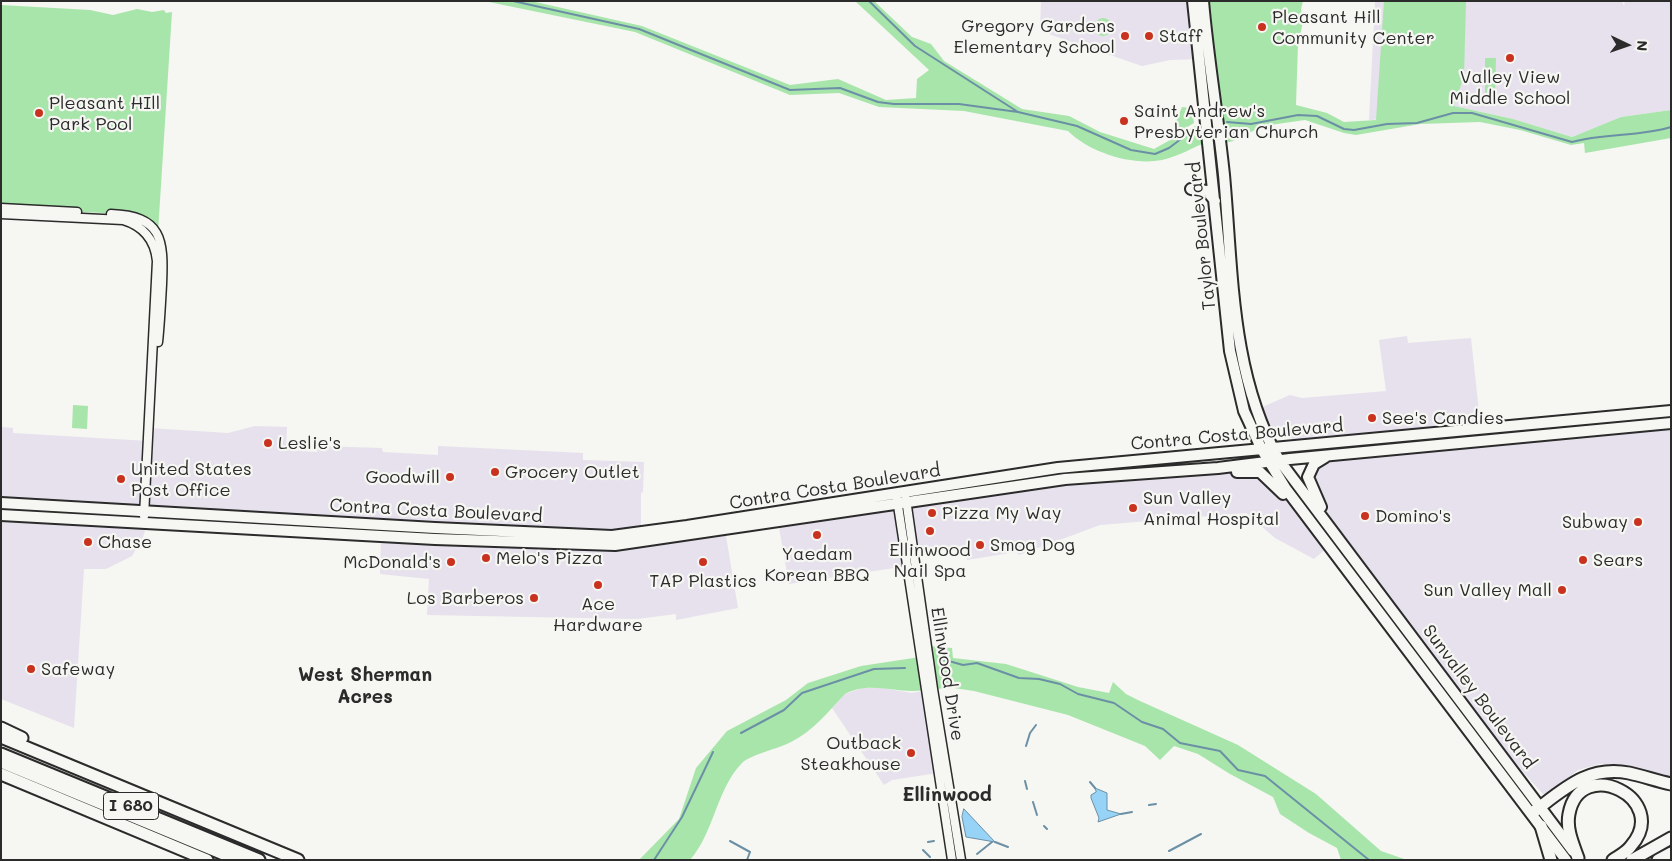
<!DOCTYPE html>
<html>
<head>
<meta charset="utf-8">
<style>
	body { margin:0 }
	#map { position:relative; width:1672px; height:861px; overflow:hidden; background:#f6f6f2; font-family:Mali,sans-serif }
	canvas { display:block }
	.frame { position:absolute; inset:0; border:2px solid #2b2b2b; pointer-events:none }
	.north { position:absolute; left:1602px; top:20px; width:50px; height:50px; -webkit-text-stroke:4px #f6f6f2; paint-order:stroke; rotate:93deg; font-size:14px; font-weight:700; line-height:20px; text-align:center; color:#2b2b2b }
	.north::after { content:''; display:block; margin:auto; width:18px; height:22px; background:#2b2b2b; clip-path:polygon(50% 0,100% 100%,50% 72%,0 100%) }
</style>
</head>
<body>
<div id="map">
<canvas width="1672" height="861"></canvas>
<div class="frame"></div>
<div class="north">N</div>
</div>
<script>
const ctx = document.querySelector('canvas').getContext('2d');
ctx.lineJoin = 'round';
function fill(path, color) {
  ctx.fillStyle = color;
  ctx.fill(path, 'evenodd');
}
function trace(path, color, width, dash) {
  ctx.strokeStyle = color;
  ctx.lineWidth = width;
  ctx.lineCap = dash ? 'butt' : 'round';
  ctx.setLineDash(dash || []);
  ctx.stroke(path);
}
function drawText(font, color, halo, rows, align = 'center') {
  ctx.font = font + ' Mali,sans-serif';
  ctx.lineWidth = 4.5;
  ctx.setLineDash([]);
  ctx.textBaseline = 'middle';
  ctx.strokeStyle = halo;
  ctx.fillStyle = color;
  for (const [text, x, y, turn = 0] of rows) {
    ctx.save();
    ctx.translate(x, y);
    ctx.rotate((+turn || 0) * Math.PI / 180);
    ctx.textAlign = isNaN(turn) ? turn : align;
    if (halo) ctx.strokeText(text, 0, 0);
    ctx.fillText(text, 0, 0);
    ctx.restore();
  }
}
fill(new Path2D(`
	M1041,1H1193L1199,59L1170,60L1142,66L1040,31Z
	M1375,1H1622L1624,6L1625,1H1671V110L1621,117L1572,137L1513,119L1454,106L1413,118L1369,120Z
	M1407,336L1408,343L1471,338L1481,430L1329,443L1296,440L1282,435L1272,427L1260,408L1290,395L1302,398L1386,391L1379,340Z
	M1671,423V779L1625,765L1599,764L1578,770L1549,793L1543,794L1479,723L1334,532L1308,477L1328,455Z
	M255,426L287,427L286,450L317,452L318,446L382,448L383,452L438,455V446L583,453V460L644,462L643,492L641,493V532L609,536L1,503V427L13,428V433L148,441L149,428L228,433Z
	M1258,471L1298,504L1329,546L1314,559L1275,538L1246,513L1100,525L1019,555L1016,552L967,560L964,546L913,553L906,504L1009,487Z
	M898,505L907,566L789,584L778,522Z
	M1,515L142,523L145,531L143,537L132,556L106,569H84L74,728L1,699Z
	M725,530L738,608L676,620V614L637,619L427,615L429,579L380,574L381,536L570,545Z
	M862,688H883L911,693L925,691L938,773L892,780L884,785L832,708L845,694Z`), '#e6e1ed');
fill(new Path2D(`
	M484,1H531L642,26L790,85L838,79L886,100L916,98L917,79L929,70L855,1H874L912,37L931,44L944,61L1022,109L1069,116L1100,132L1154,149L1206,120L1209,141C1194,147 1177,157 1162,160C1131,166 1089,152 1068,131L964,111L879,107L839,93L790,95L635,32Z
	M1203,1H1303L1301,9L1303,22L1298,44L1296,105L1327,113L1344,122L1376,120L1384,1H1466L1464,76L1454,106L1513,119L1572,137L1621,117L1671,110V138L1585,153L1584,143L1571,145L1520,130L1480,122L1420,124L1356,135L1344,133L1305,120L1263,126L1233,141L1220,144Z
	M1,5L90,10L113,15L137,9L152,12L164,10L166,13L172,12L158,232L123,214L1,208Z
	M1094 27a9 9 0 1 1 18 0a9 9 0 1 1-18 0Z
	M1485,58H1496L1495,96H1485V77H1492H1485Z
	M1182,107L1192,108L1194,123L1176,134L1175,124Z
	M73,405L88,406L87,429L72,428Z
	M927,646L952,648L953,658L1006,664L1078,687L1109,693L1113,682L1126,694L1140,701L1238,745L1316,794L1381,851L1407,860H1341L1337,848L1309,833L1280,814L1273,797L1230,774L1198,754L1174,746L1160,760L1145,746L1068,715L974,691L954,688L933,689Z
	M920,657L925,690C897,695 871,680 845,694C828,712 813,731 791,742C778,749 752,754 742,763C717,788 714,833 690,860H639L679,819L696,768L727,731L786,700L808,683L861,666Z`), '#a8e5ab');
const water = new Path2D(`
	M1095,788L1107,793V810L1121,814L1098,822L1099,818L1091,798V795L1096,792Z
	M964,809L995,842L966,837L962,817Z`);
fill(water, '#96d3f7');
trace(water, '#6b90a5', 1);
trace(new Path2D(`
	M513,1L639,29L790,90L840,88L878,102L894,104H959L1018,112
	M869,1L915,46L1018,112L1077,126L1131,150L1155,154L1169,148L1189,133
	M1227,122L1251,124L1298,115L1317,116L1344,129L1354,130L1387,124L1417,123L1453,113H1472L1572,142C1604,133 1639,137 1671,127
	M942,659L963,665L977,663L1019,678L1039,679L1060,684L1078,694L1114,703L1142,722L1163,729L1180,743L1220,751L1238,770L1265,776L1369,860
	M741,733L784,710L802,693L874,669L905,668
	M1026,746L1030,733L1036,725
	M1025,781L1027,789
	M1090,782L1095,788
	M1033,802L1037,815
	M1149,805L1156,804
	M1121,814L1132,812
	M1044,826L1047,829
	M730,841L750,852L747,860
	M928,842L934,841
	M995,842L1008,847
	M923,850L930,857
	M1169,851L1201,834
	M977,854L992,842
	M654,860L682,817L713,752`), '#6b90a5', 2);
const minor = new Path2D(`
	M1,208L77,212
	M1,214L123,220C143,226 155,240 157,261L144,516
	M111,214C162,216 164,239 162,284C161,303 160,323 158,342
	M897,499L952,860
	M906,499L933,689L961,860`);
const major = new Path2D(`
	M1193,1L1230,351L1244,411L1262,450L1286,489L1566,860
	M1203,1C1208,59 1218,117 1224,175C1233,272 1230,372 1279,460L1573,851
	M1191,189L1207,191L1215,201
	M1237,472H1260L1283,494
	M1,503L435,528L612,536L687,526L1058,468L1671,411
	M1321,507L1308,477L1314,464L1327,456
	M1,515L435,539L615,545L1065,479L1218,468L1290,459L1671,423`);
const highway = new Path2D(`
	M1,728L22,738
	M1,737L298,860
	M1,754L259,860
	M1,762L238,860
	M1,774L207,860
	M1532,813C1563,790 1587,765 1629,773C1643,776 1657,781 1671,784
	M1541,826L1551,860
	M1578,858C1573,844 1566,829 1569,814C1580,754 1672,799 1631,846C1627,852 1619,856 1613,860
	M1632,860L1671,838
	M1658,860L1671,853`);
trace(minor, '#2b2b2b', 11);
trace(major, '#2b2b2b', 14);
trace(highway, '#2b2b2b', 15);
trace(minor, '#f6f6f2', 8);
trace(major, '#f6f6f2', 10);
trace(highway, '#f6f6f2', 11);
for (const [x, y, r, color] of [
	[1262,27,5,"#c8321e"],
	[1125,36,5,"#c8321e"],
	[1149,36,5,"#c8321e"],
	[1510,58,5,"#c8321e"],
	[39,113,5,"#c8321e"],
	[1124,121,5,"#c8321e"],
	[1372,418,5,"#c8321e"],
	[268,443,5,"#c8321e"],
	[495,472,5,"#c8321e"],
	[450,477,5,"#c8321e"],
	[121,479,5,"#c8321e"],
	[1133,508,5,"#c8321e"],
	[932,513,5,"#c8321e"],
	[1365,516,5,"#c8321e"],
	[1638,522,5,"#c8321e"],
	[930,531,5,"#c8321e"],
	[817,535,5,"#c8321e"],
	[88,542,5,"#c8321e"],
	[980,545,5,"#c8321e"],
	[486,558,5,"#c8321e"],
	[1583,560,5,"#c8321e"],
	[451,562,5,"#c8321e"],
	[703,562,5,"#c8321e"],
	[598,585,5,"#c8321e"],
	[1562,590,5,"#c8321e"],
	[534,598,5,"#c8321e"],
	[31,669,5,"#c8321e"],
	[911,753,5,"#c8321e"]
]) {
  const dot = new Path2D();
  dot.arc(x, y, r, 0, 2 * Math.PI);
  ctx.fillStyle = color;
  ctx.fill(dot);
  trace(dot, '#f6f6f2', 2);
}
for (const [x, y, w] of [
	[131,806,55]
]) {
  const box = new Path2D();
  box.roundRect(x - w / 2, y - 13.5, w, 27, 4);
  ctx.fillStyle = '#f6f6f2';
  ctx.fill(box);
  trace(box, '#2b2b2b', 1);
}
drawText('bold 16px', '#2b2b2b', null, [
	["I 680",131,806]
]);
drawText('18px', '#2b2b2b', '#f6f6f2', [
	["Pleasant Hill",1272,17],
	["Community Center",1272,38],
	["Gregory Gardens",1115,26,"right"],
	["Elementary School",1115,47,"right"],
	["Staff",1159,36],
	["Valley View",1510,77,"center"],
	["Middle School",1510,98,"center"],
	["Pleasant HIll",49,103],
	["Park Pool",49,124],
	["Saint Andrew's",1134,111],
	["Presbyterian Church",1134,132],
	["See's Candies",1382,418],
	["Leslie's",278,443],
	["United States",131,469],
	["Post Office",131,490],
	["Grocery Outlet",505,472],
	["Goodwill",440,477,"right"],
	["Sun Valley",1143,498],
	["Animal Hospital",1143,519],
	["Pizza My Way",942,513],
	["Domino's",1375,516],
	["Subway",1628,522,"right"],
	["Chase",98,542],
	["Smog Dog",990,545],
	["Ellinwood",930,550,"center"],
	["Nail Spa",930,571,"center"],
	["Yaedam",817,554,"center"],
	["Korean BBQ",817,575,"center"],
	["Melo's Pizza",496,558],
	["Sears",1593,560],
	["McDonald's",441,562,"right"],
	["TAP Plastics",703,581,"center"],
	["Sun Valley Mall",1552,590,"right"],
	["Los Barberos",524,598,"right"],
	["Ace",598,604,"center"],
	["Hardware",598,625,"center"],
	["Safeway",41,669],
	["Outback",901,743,"right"],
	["Steakhouse",901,764,"right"]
], 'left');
drawText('18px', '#2b2b2b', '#f6f6f2', [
	["Taylor Boulevard",1202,236,-96],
	["Contra Costa Boulevard",1237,435,-5],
	["Contra Costa Boulevard",835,487,-9],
	["Contra Costa Boulevard",436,511,3],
	["Ellinwood Drive",947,674,81],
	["Sunvalley Boulevard",1479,697,53]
]);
drawText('bold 19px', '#2b2b2b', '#f6f6f2', [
	["West Sherman",365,675],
	["Acres",365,697],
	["Ellinwood",947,795]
]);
</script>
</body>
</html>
